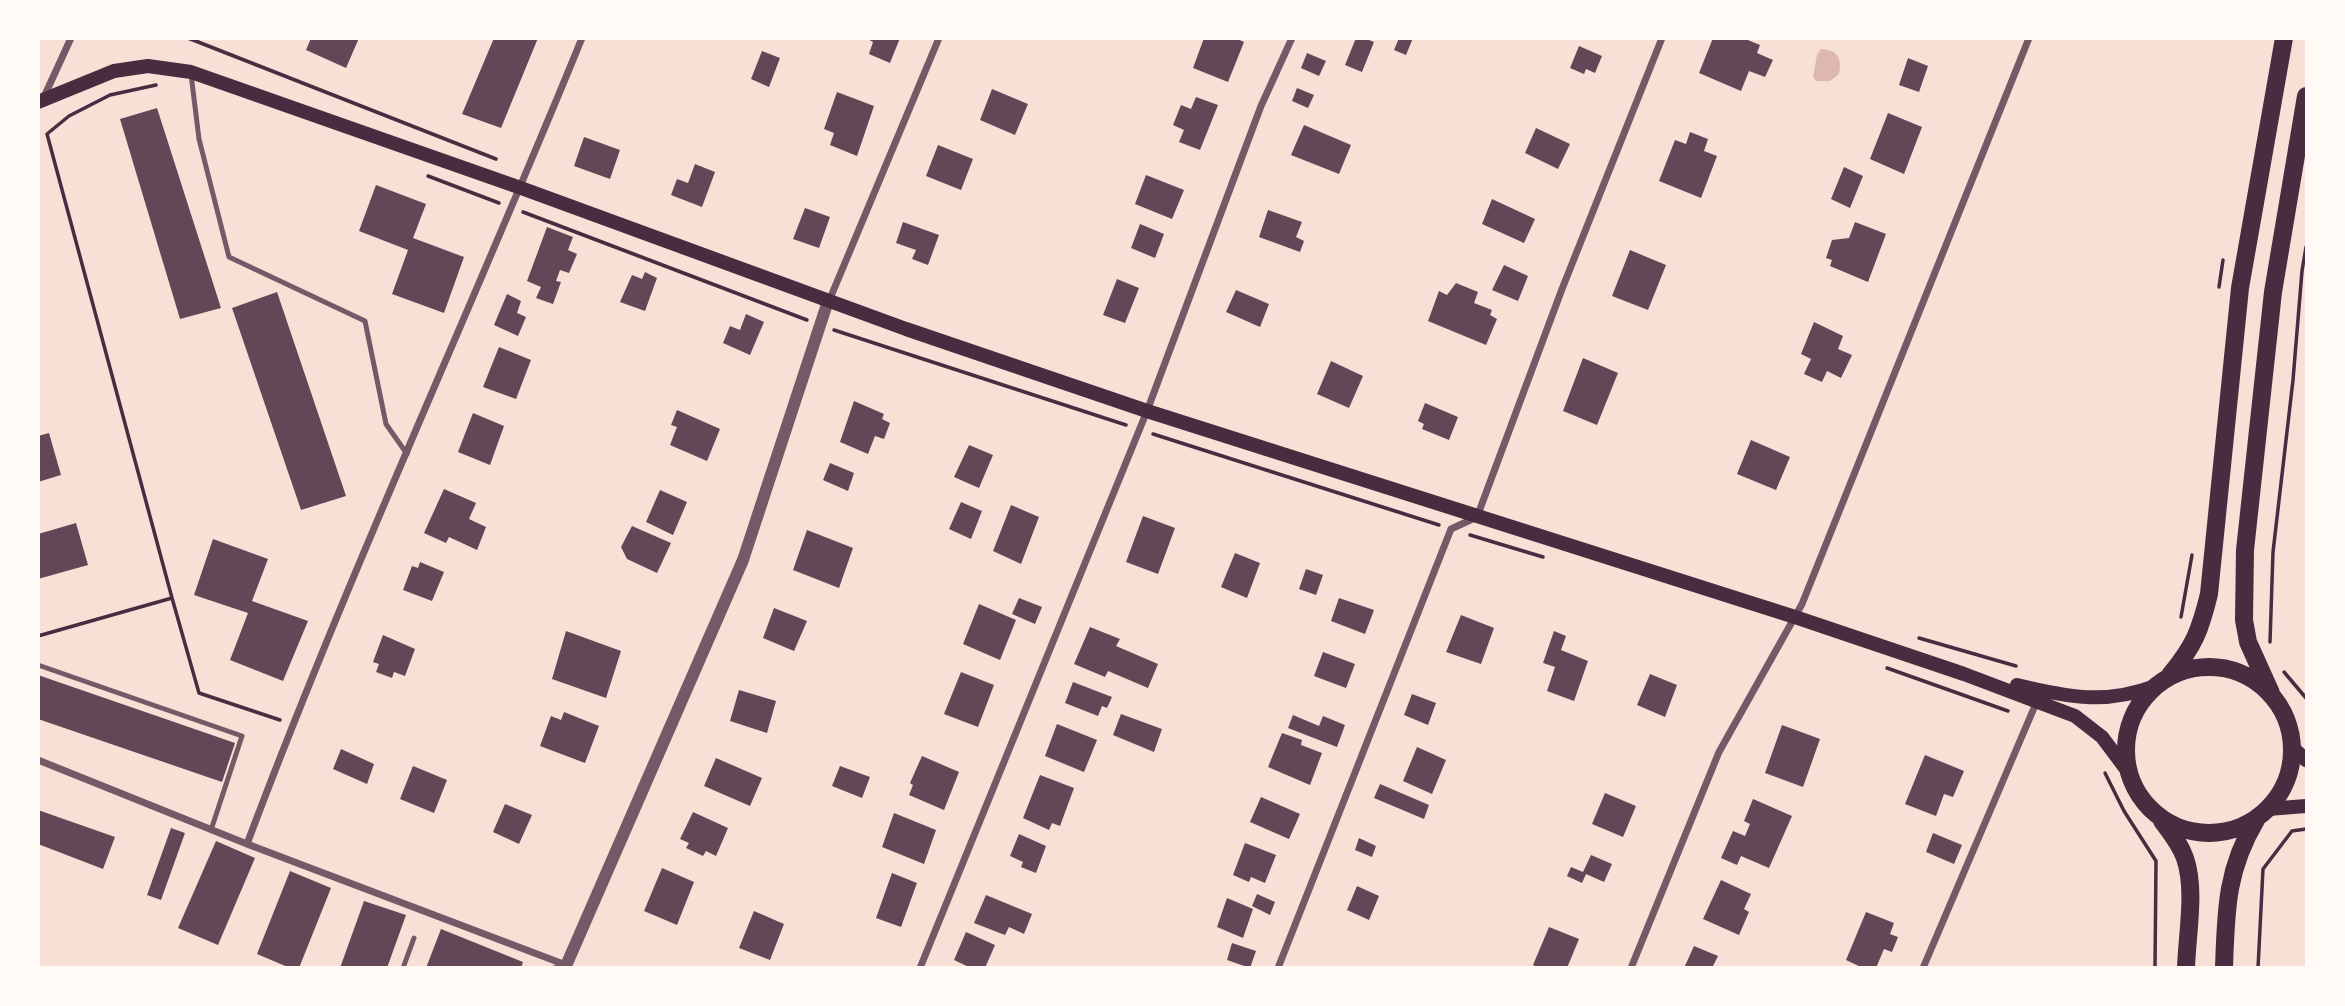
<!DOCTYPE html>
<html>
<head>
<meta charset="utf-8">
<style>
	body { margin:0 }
	#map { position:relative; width:2345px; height:1006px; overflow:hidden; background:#f7e1d7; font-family:"PT Sans",sans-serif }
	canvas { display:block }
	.frame { position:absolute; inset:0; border:40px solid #fffaf5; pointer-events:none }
</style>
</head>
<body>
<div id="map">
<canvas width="2345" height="1006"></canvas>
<div class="frame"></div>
</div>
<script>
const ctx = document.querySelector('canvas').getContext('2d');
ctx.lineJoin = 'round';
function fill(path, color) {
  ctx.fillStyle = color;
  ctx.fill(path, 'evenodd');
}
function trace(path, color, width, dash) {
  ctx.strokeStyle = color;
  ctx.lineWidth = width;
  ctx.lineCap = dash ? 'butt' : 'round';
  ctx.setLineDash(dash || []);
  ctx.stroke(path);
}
fill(new Path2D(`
	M1821,49C1838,50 1842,58 1839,74L1830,81H1816L1813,77L1817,55Z`), '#dcb8b0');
fill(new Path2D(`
	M311,38H359L346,68L306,50Z
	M494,38H538L501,128L462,114Z
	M866,38H900L890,63L869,54L873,42Z
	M1204,38H1235L1244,42L1228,82L1193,68Z
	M1356,38H1364L1374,42L1362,72L1345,65Z
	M1399,38H1413L1406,55L1394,50Z
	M1713,38H1743L1760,45L1757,53L1773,60L1765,77L1749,71L1741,91L1699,73Z
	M1579,46L1602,56L1595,73L1586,69L1584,74L1570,68Z
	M762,51L780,58L769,87L751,79Z
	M1307,53L1326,61L1319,76L1301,68Z
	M1908,58L1928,66L1919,92L1899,85Z
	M1297,88L1314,95L1308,108L1292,101Z
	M992,89L1028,104L1015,135L980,120Z
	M837,92L874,106L857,156L830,145L834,133L824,129Z
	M1196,97L1218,105L1200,150L1179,142L1184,130L1173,125L1181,105L1191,109Z
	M157,108L221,308L180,319L120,119Z
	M1888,113L1922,127L1904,174L1870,159Z
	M1304,125L1351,145L1339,174L1291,155Z
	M1536,128L1570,144L1558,169L1525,153Z
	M1690,132L1708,139L1704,151L1717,156L1701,198L1659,181L1675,140L1686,144Z
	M584,137L620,150L610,179L574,166Z
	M938,145L973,159L961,190L926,176Z
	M695,164L715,172L702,207L671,195L677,179L688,183Z
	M1844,167L1863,176L1850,208L1831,199Z
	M1146,175L1184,190L1172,219L1135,204Z
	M376,185L426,204L413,238L464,257L444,313L392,294L408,250L359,231Z
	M1492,199L1535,219L1524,243L1482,224Z
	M805,208L830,217L819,248L793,239Z
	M1268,210L1302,222L1296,237L1304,241L1300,252L1259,237Z
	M903,222L939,235L928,265L912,259L916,250L896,243Z
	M1855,222L1886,234L1868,282L1830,266L1832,260L1826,258L1832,240L1849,238Z
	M1140,224L1164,234L1155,258L1131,248Z
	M547,227L573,237L568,250L577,254L569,273L560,270L556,281L561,282L553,304L536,298L541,287L527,281Z
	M1630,250L1666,265L1648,310L1612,296Z
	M1504,265L1528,276L1518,301L1492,290Z
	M645,272L657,278L645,311L620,302L632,275L642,279Z
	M1117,279L1139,288L1125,323L1103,315Z
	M1456,283L1478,292L1474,303L1492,310L1490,315L1497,319L1486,345L1428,321L1439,291L1447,295Z
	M1236,290L1269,304L1260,327L1226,312Z
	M277,292L346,496L301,510L232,308Z
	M507,294L521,301L517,313L526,317L518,336L494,325Z
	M746,314L764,322L750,355L723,343L730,326L740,330Z
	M1814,322L1843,336L1838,349L1852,355L1841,378L1827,371L1822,382L1804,374L1811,359L1801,354Z
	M499,347L531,360L516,399L483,387Z
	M1583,358L1618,373L1597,425L1563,411Z
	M1331,361L1363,376L1349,408L1317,394Z
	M854,401L884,414L882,419L890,423L884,439L875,436L868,454L840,442Z
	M1425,403L1458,417L1449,440L1422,429L1424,424L1418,421Z
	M677,410L720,429L707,461L670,445L677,427L671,425Z
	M473,413L504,426L490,465L458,452Z
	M49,433L61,475L38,482V436Z
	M1751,440L1790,457L1776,490L1737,474Z
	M969,445L993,455L979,488L954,477Z
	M830,463L854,473L848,491L823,480Z
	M444,489L476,503L469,519L486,527L477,550L449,537L446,543L424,533Z
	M660,490L687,502L673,535L646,522Z
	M961,502L982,511L971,539L949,529Z
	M1011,505L1039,517L1021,564L993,551Z
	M1143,516L1175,528L1158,574L1126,562Z
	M76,523L88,565L38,579V534Z
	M632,526L671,543L657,573L627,559L621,547Z
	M807,530L853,548L839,588L793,570Z
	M213,539L268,559L252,601L308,621L283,681L230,660L248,613L194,595Z
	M1235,553L1260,563L1247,598L1221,587Z
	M420,562L444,572L432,601L403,590L412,566L418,568Z
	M1306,569L1323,575L1316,595L1299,589Z
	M1019,598L1042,607L1035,624L1012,614Z
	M1339,598L1374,610L1365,634L1331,621Z
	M979,604L1016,620L1000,660L963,644Z
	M774,608L807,621L794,651L763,638Z
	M1461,615L1494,628L1481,664L1446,652Z
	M1090,627L1120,639L1116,646L1158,664L1148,688L1108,671L1105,677L1074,664Z
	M566,631L621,651L606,698L552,679Z
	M1554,631L1566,636L1561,650L1588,661L1574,701L1547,691L1555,667L1543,663Z
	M383,635L415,649L405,676L394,672L392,678L376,672L379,664L373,662Z
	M1323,652L1355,664L1346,688L1314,676Z
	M961,672L994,685L978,727L944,714Z
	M1650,674L1677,685L1665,717L1637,705Z
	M38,675L235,743L222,782L38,719Z
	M1073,682L1112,697L1107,708L1102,706L1098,716L1065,703Z
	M739,690L776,701L767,733L730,721Z
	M1412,694L1436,703L1428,725L1404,715Z
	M564,712L599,726L585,763L540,746L551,716L561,720Z
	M1121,714L1162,729L1154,752L1113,735Z
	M1293,715L1319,726L1323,716L1345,725L1337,747L1288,728Z
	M1057,724L1097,740L1084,772L1045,756Z
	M1782,725L1820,739L1803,787L1765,773Z
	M1282,733L1302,740L1301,745L1322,753L1310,785L1268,767Z
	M1417,747L1446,760L1432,794L1403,781Z
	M341,749L374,764L367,784L333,769Z
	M1925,755L1964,771L1953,797L1944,794L1936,816L1905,804Z
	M922,756L959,772L944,810L909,795L913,785L910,783Z
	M716,758L762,778L750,806L704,786Z
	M413,766L447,780L434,813L400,799Z
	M840,766L870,777L862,798L832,786Z
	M1040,775L1074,788L1060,826L1052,823L1049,830L1023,818Z
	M1380,784L1429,805L1424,819L1374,798Z
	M1605,793L1636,806L1623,837L1592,824Z
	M1261,797L1300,814L1289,839L1250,822Z
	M1753,799L1792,816L1769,868L1741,856L1737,865L1721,858L1733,831L1745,836L1750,824L1744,821Z
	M505,804L532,815L519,844L493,832Z
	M38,810L115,837L103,869L38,844Z
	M693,812L728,828L716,856L706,851L703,856L686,848L689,843L680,839Z
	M894,813L936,830L924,864L882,847Z
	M171,828L185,833L161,900L147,895Z
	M1933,833L1962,845L1954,864L1926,852Z
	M1019,834L1046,846L1036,873L1021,867L1023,862L1010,856Z
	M1359,838L1376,846L1372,857L1355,850Z
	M216,841L255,858L218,945L178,928Z
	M1245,843L1276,855L1265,883L1251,877L1249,882L1233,875Z
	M1591,855L1612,864L1604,882L1586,874L1582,883L1567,876L1571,867L1583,872Z
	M662,868L694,882L677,925L644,911Z
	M290,871L331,888L299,968H290L257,954Z
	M892,873L917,883L901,927L876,918Z
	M1721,880L1751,894L1744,909L1749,912L1739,935L1703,919Z
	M1357,886L1379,896L1369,920L1347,910Z
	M1257,894L1275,902L1270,915L1252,906Z
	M986,895L1032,914L1024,934L1009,927L1005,935L974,923Z
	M1227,898L1253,909L1243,938L1217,927Z
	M364,901L406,915L387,968H340Z
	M754,911L784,924L770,960L739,948Z
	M1866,912L1894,923L1890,934L1898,937L1892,952L1884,949L1876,968H1863L1846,960Z
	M1549,927L1579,939L1567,968H1539L1533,965Z
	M441,929L523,962L521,968H426Z
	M966,932L995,945L985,968H971L954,960Z
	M1232,943L1256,951L1250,968L1227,960Z
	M1694,946L1718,956L1712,968H1684Z`), '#644757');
trace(new Path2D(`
	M188,38L496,159
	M428,176L499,203
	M523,212L807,320
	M2219,287L2223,260
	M834,330L1126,425
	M1153,434L1439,525
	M1470,535L1543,557
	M172,598L199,693L280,720
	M2181,617L2192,555
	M38,636L172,598L47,134L69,116L110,95L156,85
	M1919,638L2016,666
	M2270,642L2273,552L2293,380L2302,271L2306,247
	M1887,668L2008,711
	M2284,672L2306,698
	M2105,773L2124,811L2156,861L2155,968
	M2258,968L2263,869L2292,831L2306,829`), '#4a2c40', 3.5);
trace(new Path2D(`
	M191,74L199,139L229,257L365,321L386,424L407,454
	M38,665L242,736L211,830
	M403,968L414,938
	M554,968L566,965`), '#755966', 5);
trace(new Path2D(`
	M43,99L71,38
	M829,301L939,38
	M38,760L247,844L566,965
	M247,844C349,572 472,308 582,38
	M920,968L1147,411L1261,106L1292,38
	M1278,968L1451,529L1477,517L1562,289L1662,38
	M1631,968L1719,752L1802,604L2029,38
	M1923,968L2037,701`), '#755966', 7);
trace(new Path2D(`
	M565,968L743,560L828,301`), '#755966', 12);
trace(new Path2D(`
	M38,102L114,71L148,66L191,72L521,188L906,329L1147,411L1795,617L1964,674L2075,716L2102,737L2129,773
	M2017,685C2067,697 2105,705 2155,686
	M2292,747L2306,760
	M2268,809L2306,806`), '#4a2c40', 14);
trace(new Path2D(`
	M2126 750a83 83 0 1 1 166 0a83 83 0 1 1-166 0Z
	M2170,675C2194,646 2200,631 2209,594L2240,288L2284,38
	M2271,693L2248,642L2244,620L2245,550L2273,292L2306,96
	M2162,821C2171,833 2180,844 2185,858C2196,890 2187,934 2186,968
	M2224,968C2226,911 2226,870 2256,820`), '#4a2c40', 18);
</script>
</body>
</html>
